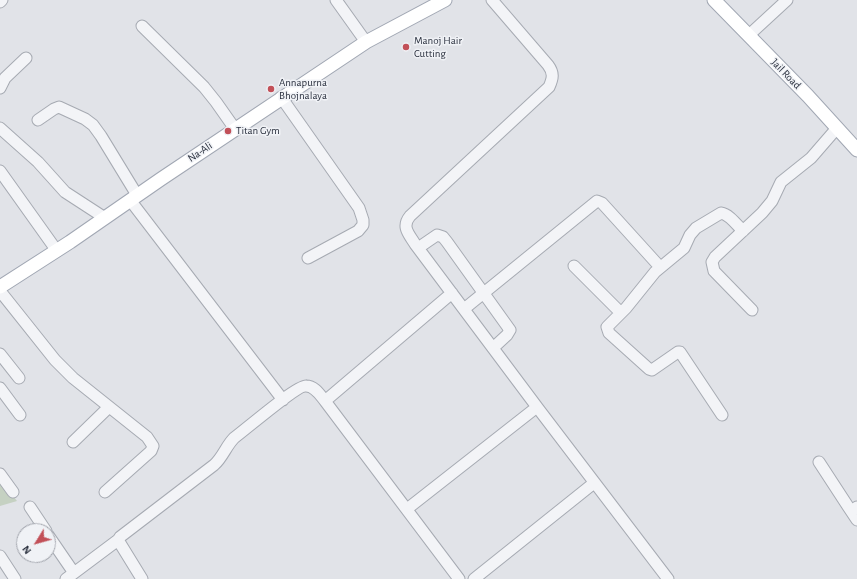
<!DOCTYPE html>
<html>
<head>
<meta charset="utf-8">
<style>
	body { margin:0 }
	#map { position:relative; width:857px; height:579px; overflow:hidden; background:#e1e3e8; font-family:"Alegreya Sans",sans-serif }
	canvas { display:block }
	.north { position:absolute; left:16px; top:523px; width:40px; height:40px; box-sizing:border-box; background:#f0f2f6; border:1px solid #a1a4ac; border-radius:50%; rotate:233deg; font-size:11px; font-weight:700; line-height:16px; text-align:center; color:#2a303e }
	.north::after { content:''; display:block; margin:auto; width:14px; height:18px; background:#c25058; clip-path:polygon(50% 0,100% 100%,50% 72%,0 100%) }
</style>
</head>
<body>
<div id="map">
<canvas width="857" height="579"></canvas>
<div class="north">N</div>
</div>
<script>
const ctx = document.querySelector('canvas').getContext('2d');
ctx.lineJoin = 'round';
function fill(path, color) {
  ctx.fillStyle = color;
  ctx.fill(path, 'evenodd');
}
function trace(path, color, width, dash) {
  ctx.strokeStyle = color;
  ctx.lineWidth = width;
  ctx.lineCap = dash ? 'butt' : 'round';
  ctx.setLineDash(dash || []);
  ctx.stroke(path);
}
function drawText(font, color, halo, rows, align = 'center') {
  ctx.font = font + ' "Alegreya Sans",sans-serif';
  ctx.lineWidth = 3;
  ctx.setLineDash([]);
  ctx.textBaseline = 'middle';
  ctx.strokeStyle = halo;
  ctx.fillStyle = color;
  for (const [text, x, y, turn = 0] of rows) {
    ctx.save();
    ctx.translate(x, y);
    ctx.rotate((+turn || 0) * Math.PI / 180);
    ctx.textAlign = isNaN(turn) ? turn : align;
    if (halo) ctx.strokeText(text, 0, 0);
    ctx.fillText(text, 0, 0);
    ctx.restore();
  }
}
fill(new Path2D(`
	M0,479L17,501L0,506Z`), '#c5d1c2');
const minor = new Path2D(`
	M336,0L366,42
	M0,2L2,0
	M142,26L204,87L216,102L235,129
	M749,35L787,0
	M0,88L5,78L26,58
	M281,97L359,208L363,220V225L358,231L308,258
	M38,120L54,109L59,107L85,119L93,125L101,136L137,195
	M0,128L38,162L65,192L105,218
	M0,171L57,251
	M130,200L283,400
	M418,248L437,235L443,237L447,242L510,330L507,335L493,348
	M574,266L621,313
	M0,291L55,360L73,378L147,437L153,446L151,451L105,492
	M464,309L597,201L602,203L660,267
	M752,310L714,271L712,262L715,257L762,213L772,201L781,182L811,158L837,128
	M0,354L19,378
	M0,388L20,415
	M325,401L452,293
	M537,407L668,579
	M722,415L680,352H678L652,370L649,369L609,333L607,327L626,308L655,272L684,248L690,235L696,228L721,213C729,214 737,225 743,231
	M73,442L109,407
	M819,462L849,508L853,510L857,507
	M0,474L13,492
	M30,507L46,531
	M849,508L857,520
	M407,509L537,407L415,244C409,234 401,227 410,216L549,87C553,78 554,73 548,65L492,0
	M48,535L74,573
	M118,540L142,579
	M0,556L15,579
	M66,579L118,540L120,537L214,465C223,457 226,446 234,438C245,430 297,385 306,386C315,386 320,395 325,401L459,579
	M474,579L594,483`);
const major = new Path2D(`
	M714,0L808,96L857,150
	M0,287L70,242L161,179L366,42L445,0`);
trace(minor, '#a6aab2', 13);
trace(major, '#a1a7b3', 15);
trace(minor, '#f3f4f7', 11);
trace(major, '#fff', 13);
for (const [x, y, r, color] of [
	[406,47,4,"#c25058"],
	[271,89,4,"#c25058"],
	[228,131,4,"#c25058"]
]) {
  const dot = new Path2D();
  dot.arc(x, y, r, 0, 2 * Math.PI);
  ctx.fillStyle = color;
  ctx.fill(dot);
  trace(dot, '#f0f2f6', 1.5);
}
drawText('11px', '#2a303e', '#f0f2f6', [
	["Manoj Hair",414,41],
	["Cutting",414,54],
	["Annapurna",279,83],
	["Bhojnalaya",279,96],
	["Titan Gym",236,131]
], 'left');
drawText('11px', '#2a303e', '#f0f2f6', [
	["Jail Road",786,74,46],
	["Na-Ali",200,152,-34]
]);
</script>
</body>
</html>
